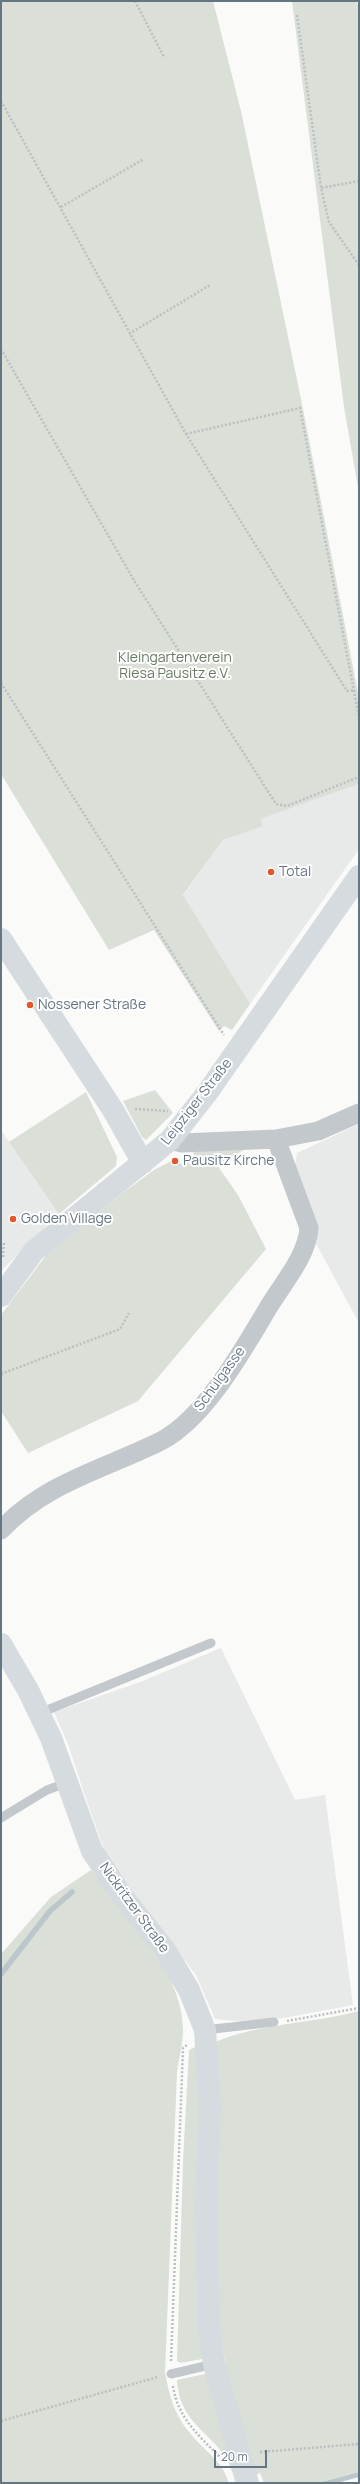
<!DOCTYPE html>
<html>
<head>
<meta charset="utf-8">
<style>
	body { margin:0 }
	#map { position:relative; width:360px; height:2484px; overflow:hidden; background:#fafaf8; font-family:Manrope,sans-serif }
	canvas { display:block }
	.frame { position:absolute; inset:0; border:2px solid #657683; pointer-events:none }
	.scale { position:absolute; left:214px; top:2450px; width:53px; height:18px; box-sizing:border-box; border:2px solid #657683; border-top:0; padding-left:5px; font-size:12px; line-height:14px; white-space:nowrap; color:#657683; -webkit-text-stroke:3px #fff; paint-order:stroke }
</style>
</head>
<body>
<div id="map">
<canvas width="360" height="2484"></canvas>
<div class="frame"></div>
<div class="scale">20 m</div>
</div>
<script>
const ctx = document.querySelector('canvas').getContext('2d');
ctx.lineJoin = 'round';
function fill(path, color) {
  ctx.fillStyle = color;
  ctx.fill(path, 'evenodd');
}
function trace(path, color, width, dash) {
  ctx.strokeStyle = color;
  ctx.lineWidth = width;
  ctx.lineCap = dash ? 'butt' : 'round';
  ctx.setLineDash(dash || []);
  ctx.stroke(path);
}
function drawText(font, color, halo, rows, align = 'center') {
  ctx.font = font + ' Manrope,sans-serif';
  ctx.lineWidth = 4;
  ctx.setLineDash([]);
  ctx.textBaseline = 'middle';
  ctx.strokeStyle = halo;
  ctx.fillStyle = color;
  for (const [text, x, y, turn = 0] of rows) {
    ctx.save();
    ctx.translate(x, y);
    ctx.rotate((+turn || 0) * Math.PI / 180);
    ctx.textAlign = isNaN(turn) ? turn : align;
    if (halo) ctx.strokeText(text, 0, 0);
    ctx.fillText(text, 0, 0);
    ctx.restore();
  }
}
fill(new Path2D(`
	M359,784V849L250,1004L183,896L223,840L262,826L259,819Z
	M359,1124V1323L314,1240L295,1165L297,1153Z
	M1,1130L59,1214L1,1271Z
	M221,1648L295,1800L325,1795L353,2005L284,2018L235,2021L215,2019L196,1975L129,1888L106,1855L85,1796L68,1744L54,1712L140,1682Z`), '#e8e9e9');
fill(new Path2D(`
	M1,1H213L241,111L302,404L359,698V784L260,819L263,826L223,840L183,895L250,1004L232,1030L224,1026L219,1031L154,930L109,950L1,774Z
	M292,1H356L359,7V493L344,407Z
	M155,1090L173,1113L146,1140L142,1137L123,1101Z
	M86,1092L117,1157L116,1166L59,1214L9,1142Z
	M251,1146L217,1165L238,1195L266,1249L138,1401L28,1453L1,1411V1315L47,1254L124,1192L154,1170L177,1158L180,1164L195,1159L193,1152Z
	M91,1870C125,1912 183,1972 183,2030C183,2043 179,2058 177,2072L165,2372C169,2395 174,2414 189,2432C203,2450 222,2460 229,2483H1V1954L51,1897Z
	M359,2011V2472L318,2483H264L260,2473L255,2475L230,2395L214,2289L215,2042C260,2023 311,2024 359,2011Z
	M199,2045L205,2351L202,2359L181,2363L177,2361L183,2161L189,2050Z
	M205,2374L210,2375L240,2480L235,2482C233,2473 230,2464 225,2456C205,2429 179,2419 177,2380Z`), '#dadfd7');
fill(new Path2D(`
	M359,2472V2477L337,2483H318Z`), '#bbc7cb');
trace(new Path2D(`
	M1,1974L50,1911L72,1892`), '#bbc7cb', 5.5);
trace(new Path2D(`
	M135,1L164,57
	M297,15L321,188
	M1,101L186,434L347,691L354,690
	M359,181L321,188L329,222L359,265
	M61,207L144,159
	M129,334L210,285
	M1,349L135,582L276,804L287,806L359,777
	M186,434L300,408L359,717
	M1,683L224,1035
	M135,1109L168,1111
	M3,1257L4,1241
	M1,1374L120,1329L129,1313
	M287,2021L359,2008
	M171,2361L183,2048L187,2045
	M173,2386C178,2418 198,2435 220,2457
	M1,2421L158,2377
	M260,2452L359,2444`), '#bbbfc2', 2.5, [2, 2]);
trace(new Path2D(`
	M40,1713L211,1643
	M1,1818L47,1790L66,1783
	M205,2030L274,2022
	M171,2374L214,2364`), '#c3c8cc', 9);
trace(new Path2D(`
	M170,1140L182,1143L276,1139L318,1131L359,1113
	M1,1530C46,1482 105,1469 161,1441C205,1418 243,1350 268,1308C282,1284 307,1257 309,1228L276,1139`), '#c3c8cc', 19);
trace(new Path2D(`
	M1,939L113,1110L143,1163
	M1,1296L34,1251L170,1140L207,1093L359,876
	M1,1644L28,1690L51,1738L92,1851L123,1897L165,1950L189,1990L205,2030L210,2108L206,2205L209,2326L214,2364L248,2483`), '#d6dbdf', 22);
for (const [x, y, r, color] of [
	[271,872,4,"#e4572e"],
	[30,1005,4,"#e4572e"],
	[175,1161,4,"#e4572e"],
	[13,1219,4,"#e4572e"]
]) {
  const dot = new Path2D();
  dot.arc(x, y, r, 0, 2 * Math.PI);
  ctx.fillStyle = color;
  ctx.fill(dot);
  trace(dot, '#fff', 1.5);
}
drawText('14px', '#687a64', '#fff', [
	["Kleingartenverein",175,658],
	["Riesa Pausitz e.V.",175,674]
]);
drawText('14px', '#657683', '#fff', [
	["Total",279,872],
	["Nossener Straße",38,1005],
	["Pausitz Kirche",183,1161],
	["Golden Village",21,1219]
], 'left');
drawText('14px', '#657683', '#fff', [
	["Leipziger Straße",197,1102,-52],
	["Schulgasse",220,1379,-54],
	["Nickritzer Straße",134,1908,54]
]);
</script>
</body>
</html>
